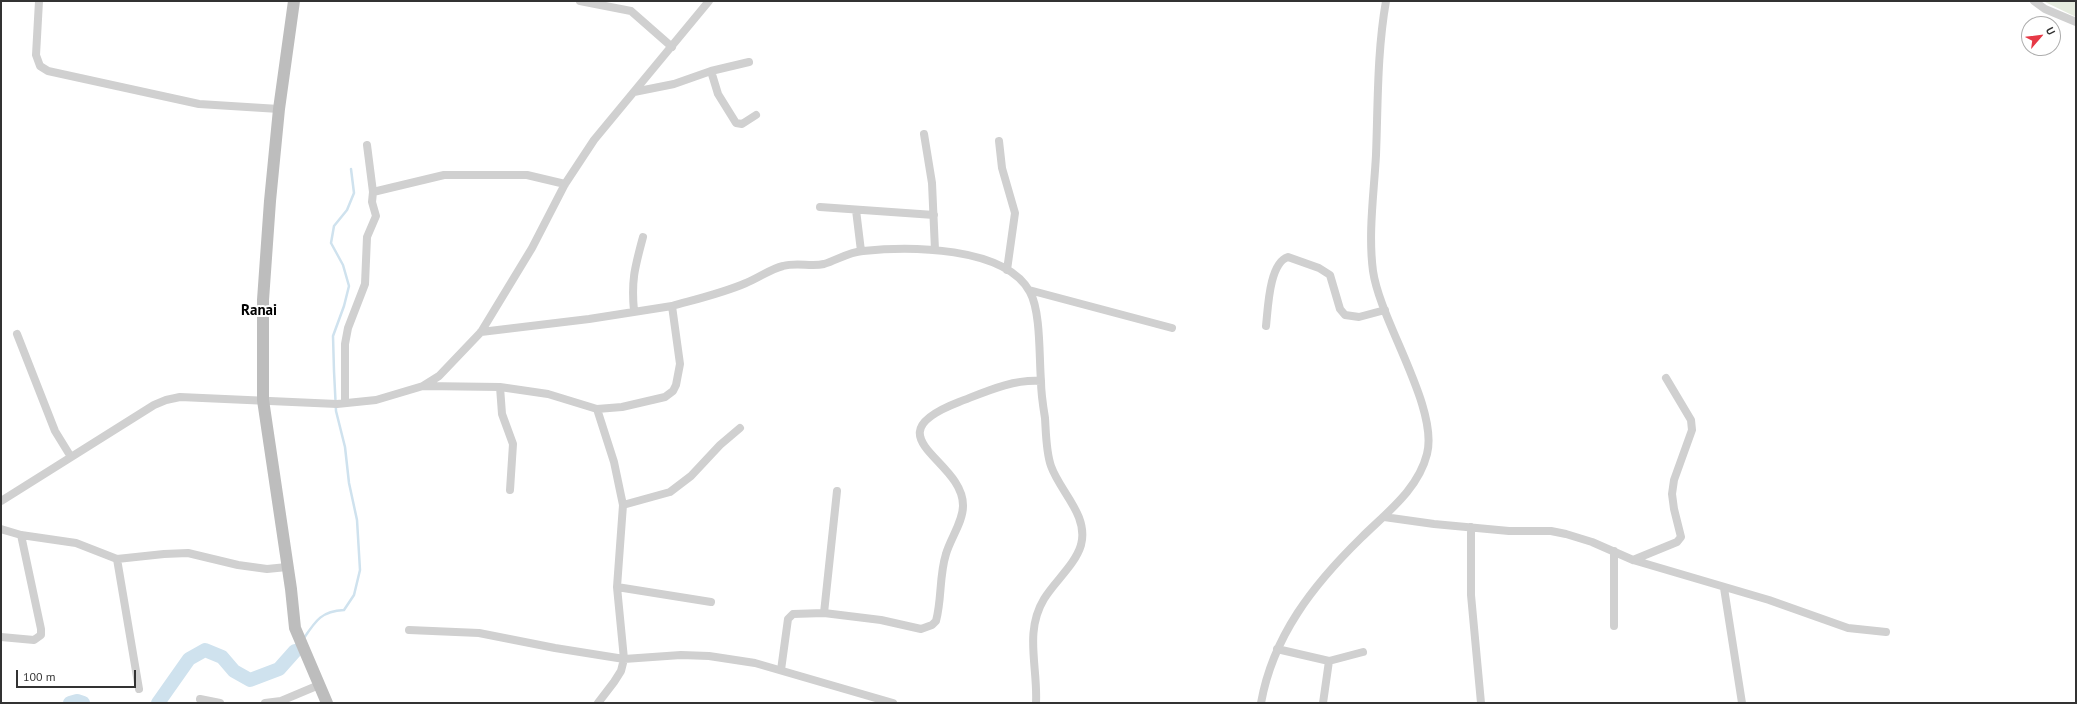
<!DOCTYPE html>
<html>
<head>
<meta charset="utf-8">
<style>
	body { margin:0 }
	#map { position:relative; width:2077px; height:704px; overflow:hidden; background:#fff; font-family:"PT Sans",sans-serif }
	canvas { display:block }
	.frame { position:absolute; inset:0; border:2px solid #333; pointer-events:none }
	.north { position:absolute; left:2021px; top:16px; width:40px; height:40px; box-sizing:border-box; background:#fff; border:1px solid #adadad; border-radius:50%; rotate:62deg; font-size:11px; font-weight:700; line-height:16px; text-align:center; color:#333 }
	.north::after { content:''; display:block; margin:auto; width:14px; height:18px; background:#e63946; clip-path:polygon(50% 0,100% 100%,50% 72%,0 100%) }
	.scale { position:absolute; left:16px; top:670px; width:120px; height:18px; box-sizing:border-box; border:2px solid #333; border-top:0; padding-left:5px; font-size:12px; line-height:14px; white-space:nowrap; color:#333; -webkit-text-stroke:3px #fff; paint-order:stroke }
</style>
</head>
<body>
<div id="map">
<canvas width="2077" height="704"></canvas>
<div class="frame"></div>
<div class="north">U</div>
<div class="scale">100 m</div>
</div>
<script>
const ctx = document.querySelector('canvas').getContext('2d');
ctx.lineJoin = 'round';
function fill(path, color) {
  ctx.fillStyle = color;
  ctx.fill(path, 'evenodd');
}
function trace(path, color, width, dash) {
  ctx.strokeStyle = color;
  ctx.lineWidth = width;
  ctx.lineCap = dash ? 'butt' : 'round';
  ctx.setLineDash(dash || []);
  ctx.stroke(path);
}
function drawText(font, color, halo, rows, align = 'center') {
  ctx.font = font + ' "PT Sans",sans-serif';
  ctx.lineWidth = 4;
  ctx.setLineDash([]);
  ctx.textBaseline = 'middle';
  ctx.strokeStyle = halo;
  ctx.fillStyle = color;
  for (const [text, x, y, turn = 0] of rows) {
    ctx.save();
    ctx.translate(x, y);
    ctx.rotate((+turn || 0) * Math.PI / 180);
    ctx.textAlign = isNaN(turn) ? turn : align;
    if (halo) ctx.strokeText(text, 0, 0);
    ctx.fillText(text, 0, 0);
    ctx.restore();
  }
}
fill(new Path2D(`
	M2043,1H2076V17Z`), '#e6ecdf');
trace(new Path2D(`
	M304,638C316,620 322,611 344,610L354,595L360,570L357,520L349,483L345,447L336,411L334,371L333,336L344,306L349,286L343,265L331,243L334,226L347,210L354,193L351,169
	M295,651L299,645`), '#cfe2ee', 2.5);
trace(new Path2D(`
	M70,703L77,701L83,703
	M158,703L189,659L205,650L222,657L234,671L250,680L279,669L295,651`), '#cfe2ee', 14);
trace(new Path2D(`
	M39,1L36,55L40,66L48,71L199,104L279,109
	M580,1L631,11L672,47
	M2034,1L2045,9L2076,22
	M711,71L718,94L736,123L742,124L756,115
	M634,92L674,84L711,71L749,62
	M924,134L932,183L935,250
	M999,141L1002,168L1015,213L1007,270
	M367,145L373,192
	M820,207L934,215
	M856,210L861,251
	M1029,290L1172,328
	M672,306C697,299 723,293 746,283C759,278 770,269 783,266C797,262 811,267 824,264C837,260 849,252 863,251C908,246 1005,246 1030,292C1041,312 1039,358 1041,381C1041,393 1043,406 1045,418C1046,433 1046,452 1051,466C1060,492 1089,515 1081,545C1075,565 1055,581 1044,599C1024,632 1038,667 1036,703
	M634,311C631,280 635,267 643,237
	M1266,326C1268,309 1269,263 1288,257L1319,268L1330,275L1340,309L1345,315L1359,317L1385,310
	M17,334L55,431L71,457
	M423,386L500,387L548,394L597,409L622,407L665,397L673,391L676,385L680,364L672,306L589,319L481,332
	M500,387L502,414L513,444L510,490
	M345,403V344L348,328L365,284L367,237L376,216L372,202L373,192L444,175H527L565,184
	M597,409L614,462L623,505L617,587L624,659L621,671L614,682L598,703
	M1,501L154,405L166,400L180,397L337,404L376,400L423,386L439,376L481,332L532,248L565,184L594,140L709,1
	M623,505L670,492L691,476L720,445L740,428
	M1384,517L1434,524L1509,531H1551L1566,534L1592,542L1633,560L1769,600L1848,628L1886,632
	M1471,527V595L1481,703
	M1,529L21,535L76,543L117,559L164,554L188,553L238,565L267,569L287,567
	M117,559L139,689
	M1633,560L1677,542L1681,537L1674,509L1672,494L1674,480L1692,430L1691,420L1666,378
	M617,587L711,602
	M1724,588L1742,703
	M824,613L837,491
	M1614,626V551
	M409,630L479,633L555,648L624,659L681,655L709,656L755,663L893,703
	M1,637L34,640L41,635V629L21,535
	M1277,649L1329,661L1363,652
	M781,670L788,619L793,614L824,613L881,620L921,629L932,625L936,621C942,599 939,576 946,554C950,539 963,522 963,506C964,459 868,437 959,402C985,392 1012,379 1041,381
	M200,699L220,703
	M265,703L281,701L319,685
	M1261,703C1273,636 1313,585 1361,538C1386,513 1418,490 1427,454C1439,408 1380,321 1373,271C1368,233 1374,193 1376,155C1378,104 1377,52 1386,1
	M1323,703L1329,661`), '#d0d0d0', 8);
trace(new Path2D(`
	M294,1L279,109L270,201L263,300V400L291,589L295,628L327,703`), '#bdbdbd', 12);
drawText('bold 15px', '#000', '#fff', [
	["Ranai",259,311]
]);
</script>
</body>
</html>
